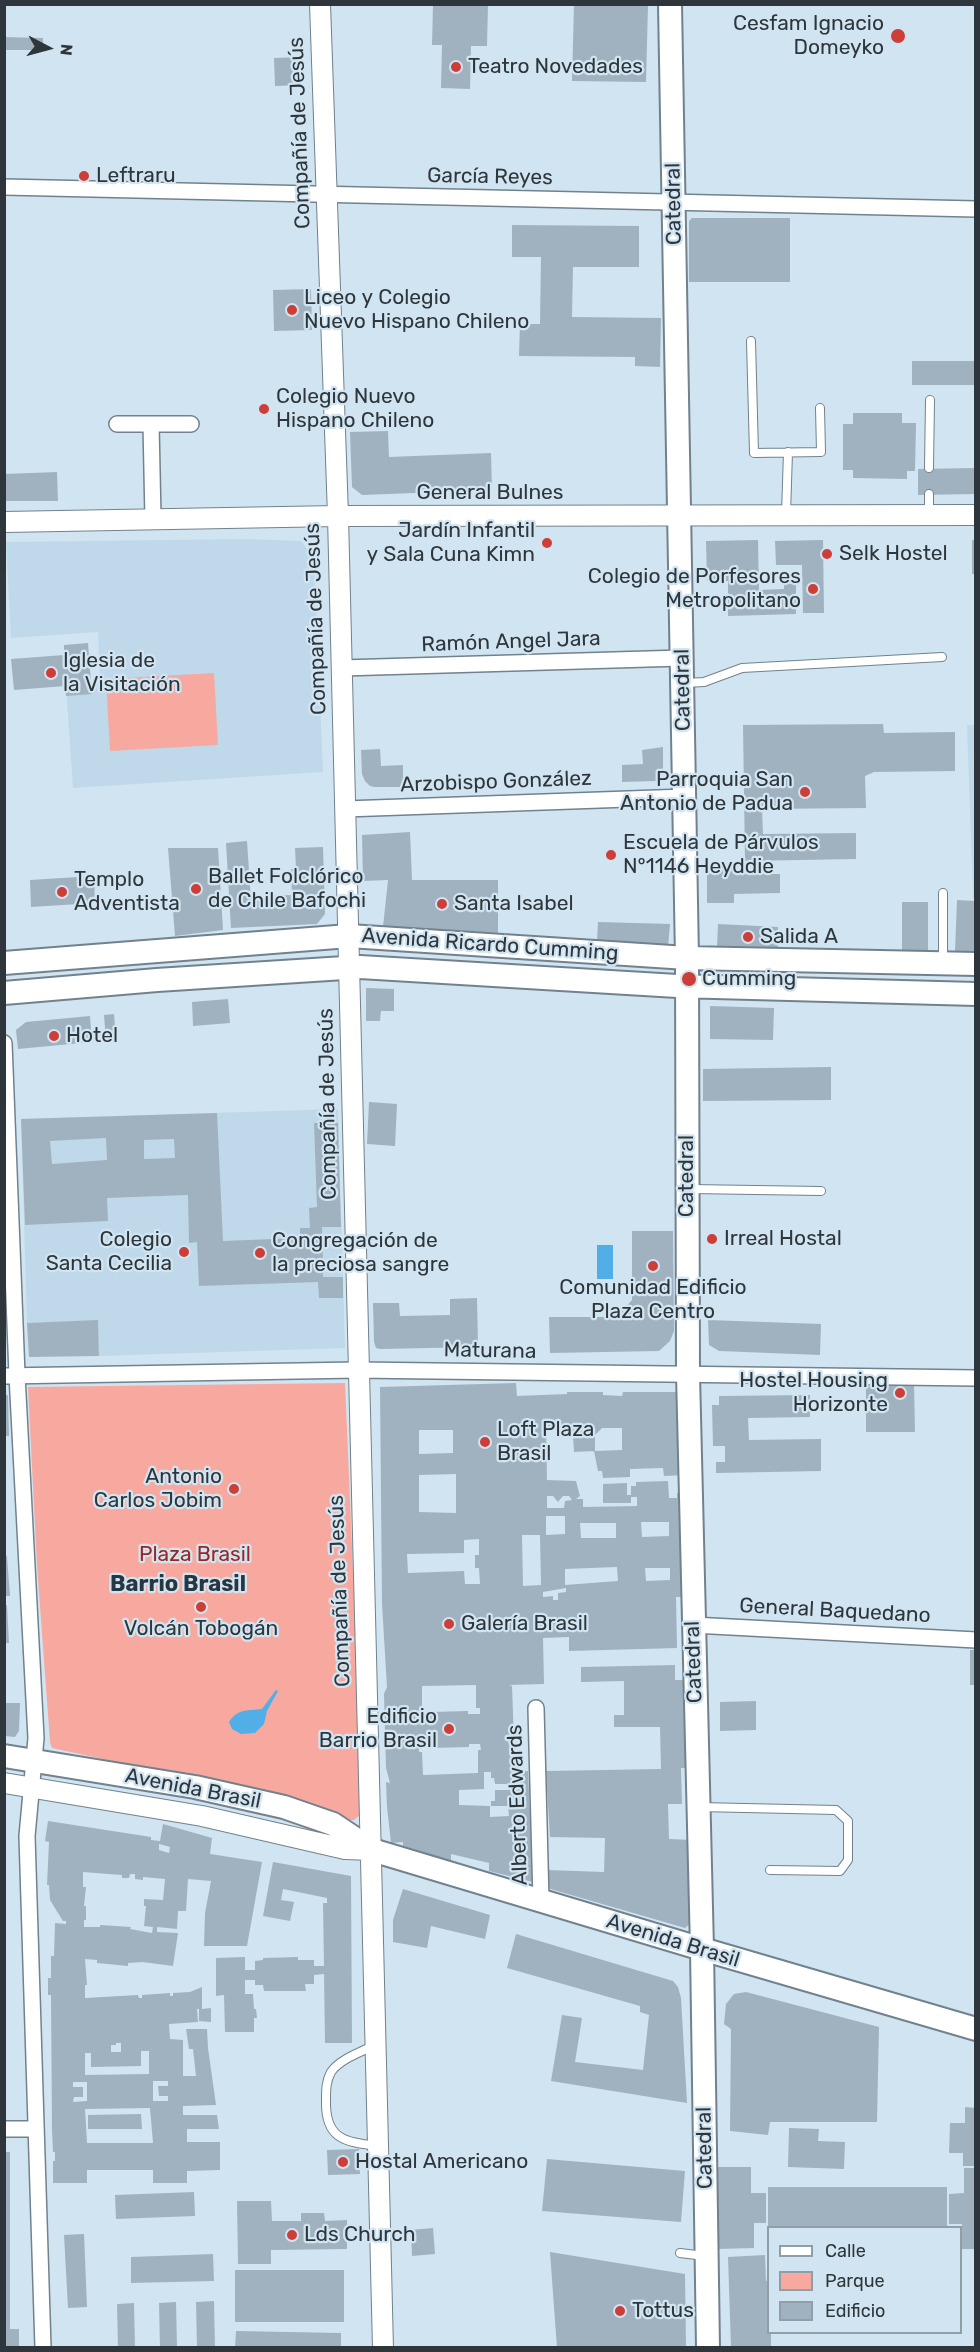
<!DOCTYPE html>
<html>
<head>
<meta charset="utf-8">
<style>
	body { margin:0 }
	#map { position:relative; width:980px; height:2352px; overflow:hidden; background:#d1e4f1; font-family:Rubik,sans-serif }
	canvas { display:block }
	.frame { position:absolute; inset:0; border:6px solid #2f363b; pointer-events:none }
	.legend { position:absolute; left:767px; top:2226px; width:195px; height:108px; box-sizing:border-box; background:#d1e4f1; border:2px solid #909ea8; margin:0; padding:8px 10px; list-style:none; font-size:18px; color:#2f363b }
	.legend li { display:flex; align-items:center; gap:12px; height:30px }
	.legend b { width:30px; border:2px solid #909ea8 }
	.north { position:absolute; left:18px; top:18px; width:60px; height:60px; -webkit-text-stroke:4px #d1e4f1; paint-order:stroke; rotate:96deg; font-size:16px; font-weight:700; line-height:24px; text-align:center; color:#2f363b }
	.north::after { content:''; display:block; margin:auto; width:21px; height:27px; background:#2f363b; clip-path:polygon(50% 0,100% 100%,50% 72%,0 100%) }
</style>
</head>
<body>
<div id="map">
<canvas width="980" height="2352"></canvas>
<div class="frame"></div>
<ul class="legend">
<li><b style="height:8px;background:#fff"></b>Calle</li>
<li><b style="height:16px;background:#f7a9a0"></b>Parque</li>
<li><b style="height:16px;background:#a0b2bf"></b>Edificio</li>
</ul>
<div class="north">N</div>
</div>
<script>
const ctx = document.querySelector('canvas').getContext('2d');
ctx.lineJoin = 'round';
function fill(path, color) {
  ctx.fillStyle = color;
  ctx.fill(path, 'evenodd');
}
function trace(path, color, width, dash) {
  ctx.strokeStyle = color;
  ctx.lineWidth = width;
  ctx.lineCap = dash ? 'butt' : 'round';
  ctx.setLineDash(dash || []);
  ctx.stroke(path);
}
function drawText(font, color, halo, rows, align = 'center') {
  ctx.font = font + ' Rubik,sans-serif';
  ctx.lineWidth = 4.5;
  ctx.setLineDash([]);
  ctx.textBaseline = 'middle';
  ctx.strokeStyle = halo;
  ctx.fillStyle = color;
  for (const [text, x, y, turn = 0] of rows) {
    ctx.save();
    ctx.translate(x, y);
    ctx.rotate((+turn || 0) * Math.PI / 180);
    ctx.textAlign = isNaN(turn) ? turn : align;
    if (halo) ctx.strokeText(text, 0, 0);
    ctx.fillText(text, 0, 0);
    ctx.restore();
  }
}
fill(new Path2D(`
	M245,539L301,541L314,558L323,772L73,788L66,686L100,682L98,632L11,638L6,542Z
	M967,725H975V897H973Z
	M338,1109L345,1348L99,1356L97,1321L27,1323L21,1119Z`), '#bfd9ea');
fill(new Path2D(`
	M214,673L218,745L110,751L106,679Z
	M345,1383L363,1805L361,1814L354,1820H344L237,1788L52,1748L50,1742L37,1565L28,1387Z`), '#f7a9a0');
fill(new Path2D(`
	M597,1245H613V1279H597Z
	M276,1690L278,1691L267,1711L264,1724L255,1733L241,1734L232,1729L229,1722C238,1708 248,1711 262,1709Z`), '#51aee7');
fill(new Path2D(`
	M433,4H488L487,46H471L470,89L441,88L442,45H432Z
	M574,4L648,5L646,82L572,81Z
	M4,37L43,38V50H4Z
	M301,57L302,85L275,86L274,58Z
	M692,218H790V282H689V221Z
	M512,225L639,226V267H573L572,317L661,318L660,367L635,366V357L519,356L520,324H540L541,257H512Z
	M311,289L312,330L274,331L273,290Z
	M912,361H975V385H912Z
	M853,413H902V423H916L915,471H907V479L853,478V470H843V424H853Z
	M388,431L389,457L491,453L492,490L362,495L352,487L350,432Z
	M975,468V494L918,495V469Z
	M57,472L58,501H4V474Z
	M758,540L759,590L784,589V584L796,583V614L728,616V581H707L706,541Z
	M823,540L824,613H803L802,565H776L775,541Z
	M972,540H975V574H972Z
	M88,643L92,694L66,696L65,686L14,690L11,659L64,655V645Z
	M883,724L884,733L955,732V771L874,772L865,776L866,808L762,809L763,834L856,833V859L745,861L743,725Z
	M663,747V774L656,781L622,782V765L643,764L642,750Z
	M380,749L381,766L403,765V787H375L370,786L365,781L362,774L361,750Z
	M410,832L412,880H498V933L383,927L388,880L363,881L362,835Z
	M247,841L251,901H264L263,896L292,895L291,869H296L295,848L323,847L325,914L317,924L231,928L226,843Z
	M168,848H218L223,930L175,936Z
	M707,863L734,864V874H780V893L734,894V903H707Z
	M94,876L95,903L31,907L30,880Z
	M957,900L975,901V952L955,951Z
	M902,902H928V951H902Z
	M598,922L670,924L668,947L597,942Z
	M718,924L778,927V948L717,947Z
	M366,988L394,989V1011H381L380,1021H366Z
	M228,999L230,1023L193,1026L192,1002Z
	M710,1006L774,1008L773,1040L710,1039Z
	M114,1014L116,1040L106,1041L104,1015Z
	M90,1016L92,1042L18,1049L16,1030L26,1022Z
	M831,1067V1100L703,1101V1069Z
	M369,1102L397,1104L395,1146L367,1144Z
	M217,1113L223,1241L300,1238V1228H310L309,1208L317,1207L314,1123H338L341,1227H322L323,1264V1277H343V1298H319L318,1282L199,1286L197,1242L189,1243L188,1195L107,1198L108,1221L25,1225L21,1119ZM106,1138L107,1160L52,1164L50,1141ZM174,1139L175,1158L144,1159V1140Z
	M632,1231H673L674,1331L670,1341L659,1351L550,1353L549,1317H617L632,1300Z
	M477,1298L478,1347L380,1349L376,1348L374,1342L373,1303H399L400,1316L450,1315V1299Z
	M98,1320L99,1356L29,1357L27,1323Z
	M708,1320L821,1324L820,1355L719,1351L709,1345Z
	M516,1383L517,1396L567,1394V1392H603V1395L622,1396L623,1392H676L684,1399L685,1475L664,1476L663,1468L630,1469V1477L603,1478L602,1471H598L594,1451L622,1450V1428H602L595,1435V1451L574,1452L573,1435L567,1427H546L547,1480L576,1481L580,1496L576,1499H583V1507L637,1506V1497H631V1503H603V1484L627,1483V1495H631V1486H636V1482L668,1481L669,1498H677V1493H685L689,1597H676L677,1648L569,1651V1637L543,1638L544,1684L509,1685L512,1686L515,1770L512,1772L528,1771L533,1882L489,1871V1863L451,1854V1861L403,1846V1842L391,1843L387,1807L386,1782L390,1783L386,1768L384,1694L387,1687L382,1604L380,1387ZM419,1430H453V1453L419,1454ZM456,1474V1513L419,1512V1475ZM547,1496H553L558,1502L563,1496H569L572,1500L565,1501L564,1508H547ZM546,1516H565V1534L546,1535ZM641,1522H669V1536L642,1537ZM580,1523H616V1538H581ZM522,1535H540L541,1585L523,1586ZM479,1539V1555H475V1568H479L480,1584H465L464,1571L408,1573L407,1554L464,1553V1540ZM617,1567L618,1581L565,1585V1569ZM645,1568H670V1580L646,1581ZM566,1588V1592L558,1593V1600H553V1596L543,1597V1592ZM514,1618H527V1630H515ZM476,1685V1708H480V1714H468V1711L430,1712V1715H419V1709H422V1686ZM469,1744H480L481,1750H478V1773L423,1775L422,1752H419V1745H431V1748L469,1747ZM484,1772H491V1778H494L495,1784H518V1790H495V1801H491V1806H508L509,1816L490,1817V1806L459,1805V1790L484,1789Z
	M914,1384L915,1432H866V1385Z
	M4,1392L8,1396L9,1436H4Z
	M810,1395V1417L748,1418L749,1440L821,1439V1471L716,1473V1462H725V1446H713L712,1405H719V1396Z
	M4,1556H7L10,1596H4Z
	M7,1605L9,1643H4V1606Z
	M970,1650H975V1685H970Z
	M675,1665V1680H690L687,1768H681L682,1804H668L669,1839L692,1840L694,1921L685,1928L547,1888L546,1870L604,1872L605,1838L550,1837L546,1771L661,1769L660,1727H614V1715H624V1681L581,1682V1667Z
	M756,1701V1730L720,1731V1702Z
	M4,1703H20L19,1731L15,1737L4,1736Z
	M48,1821L151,1837V1840L160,1841L163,1824L212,1838L210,1854L262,1862L247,1946H204L205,1913L211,1881L188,1879L186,1911H178L177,1929L157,1927V1932L178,1933L173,1966L142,1962L128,1963V1966L97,1963V1960L85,1959L87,1985H85V1998L138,1995L139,1998H142V1995L170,1993V1996H173V1993L190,1992L202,1987V2009L211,2008V2022L199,2021V2009H197L198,2022L169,2024L170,2039L183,2040V2076H196L193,2049H189L186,2029H207L208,2048L216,2105L183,2106V2115H217L219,2129H187V2142H220V2170L187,2171V2183H153V2170H87V2183H53V2161H55V2152H53L52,2130L51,1995H48V1978H51V1956H54L55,1923L66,1924V1921H63L50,1900L49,1885H47L49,1842L45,1841ZM159,1844L170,1847L169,1853L159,1850ZM83,1872L122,1875V1878H129L130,1874H135V1879L143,1880V1877L165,1879L163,1900L144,1899V1906H146L144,1926L153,1927L152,1933L130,1929L131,1927L100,1925V1927H84V1920H86V1906H84L86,1887H83ZM116,2043H121V2052H111V2045H116ZM141,2051H149V2074L85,2075V2053H91V2067L141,2066ZM153,2081H168V2086H158L159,2096H168V2101H153ZM73,2082H87V2101L73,2102L74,2097H83V2087H73ZM150,2108L153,2143H87L85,2109Z
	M273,1862L351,1876L352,2043H325L324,1974L314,1975V1984H305L306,1991H264L263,1985H255V1980H245V1994H253L254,2009H256L257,2018H254V2032H225L224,1995L216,1996V1958L245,1957V1970H255V1961L263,1960V1958L298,1957V1960H314V1966H324L323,1903H327V1898L283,1889L281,1900L294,1902L290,1921L263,1916Z
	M403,1889L490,1915L485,1939L431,1926L427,1948L393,1942V1920Z
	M516,1934L673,1981L678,1987L681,1998L687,2103L551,2081L562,2015L582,2018L575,2062L643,2070L649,2015L640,2012V2006L507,1968Z
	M746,1992L879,2027L877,2122H770L768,2135L730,2131L731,2029L724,2024L726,2004L734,1994Z
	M965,2107L975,2108V2166H963V2153H949L950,2123H965Z
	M141,2114L142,2129H88V2115Z
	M789,2128L819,2129L818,2141L845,2142L844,2169L788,2167Z
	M359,2149L360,2174L328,2175L327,2150Z
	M4,2152H10V2329H19V2348H4Z
	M547,2159L685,2171L681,2222L542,2211Z
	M716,2167H751V2193H766V2223H754V2248L717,2249Z
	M964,2168H975V2249H962V2224H949V2194L964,2193Z
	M768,2187H947V2227L768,2226Z
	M194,2192L195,2216L116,2219L115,2195Z
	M237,2201H271L272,2221H301V2213H324L325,2221L347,2220V2249L271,2250V2264H238Z
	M433,2228L435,2254L412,2256L411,2230Z
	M84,2234L87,2307L68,2308L64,2235Z
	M550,2252L685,2274L686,2348H557Z
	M213,2254L214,2281L131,2283V2257Z
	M765,2255L766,2281H768V2332H771V2348H731L728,2257Z
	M235,2270H344V2322H235Z
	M214,2301L215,2348H197L196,2302Z
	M176,2302L177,2348H160L159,2303Z
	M134,2303L135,2348H118L117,2304Z
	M236,2331L341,2333V2348H235Z`), '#a0b2bf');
const service = new Path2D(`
	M751,341L754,453L821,452L820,408
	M929,468L930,400
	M786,514L788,452
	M929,514V494
	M685,683L704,682L742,668L942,657
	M943,960V893
	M690,1189L821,1191
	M699,1807L836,1810L848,1821V1860L840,1871L770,1870
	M375,2045C361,2052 340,2059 331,2072C326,2081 326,2090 326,2100C325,2138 343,2142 377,2146
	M680,2253L705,2256`);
const minor = new Path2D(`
	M4,187L976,209
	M117,424H191
	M151,424L153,519
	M342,668L682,658
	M345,809L685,797
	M4,1043L17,1375L36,1738L27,1836L43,2348
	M4,1376L357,1370L976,1378
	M693,1625L976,1640
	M536,1708L541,1901
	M4,2129H36`);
const tertiary = new Path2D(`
	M320,4L338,516L383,2348
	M4,522L338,516L976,515
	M4,1783L202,1816L345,1849L372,1850`);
const secondary = new Path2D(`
	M670,4L687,958L688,1374L702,1949L708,2348
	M4,963L349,936L687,958L976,964
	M4,993L157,980L360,967L677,986L976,994
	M4,1756L195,1787L284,1807L333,1824L372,1850L702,1949L976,2029`);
trace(service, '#71828e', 10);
trace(minor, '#71828e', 18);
trace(tertiary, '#71828e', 22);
trace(secondary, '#71828e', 26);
trace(service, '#fff', 8);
trace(minor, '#fff', 15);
trace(tertiary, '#fff', 20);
trace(secondary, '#fff', 22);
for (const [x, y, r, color] of [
	[898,36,8,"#cc3e37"],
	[456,67,6,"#cc3e37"],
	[84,176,6,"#cc3e37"],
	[292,310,6,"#cc3e37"],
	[264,409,6,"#cc3e37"],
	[547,543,6,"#cc3e37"],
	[827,554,6,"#cc3e37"],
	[813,589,6,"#cc3e37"],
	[51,673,6,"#cc3e37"],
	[805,792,6,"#cc3e37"],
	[611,855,6,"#cc3e37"],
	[196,889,6,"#cc3e37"],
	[62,892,6,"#cc3e37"],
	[442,904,6,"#cc3e37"],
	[748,937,6,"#cc3e37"],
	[689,979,8,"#cc3e37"],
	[54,1036,6,"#cc3e37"],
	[712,1239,6,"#cc3e37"],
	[184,1252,6,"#cc3e37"],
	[260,1253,6,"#cc3e37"],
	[653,1266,6,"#cc3e37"],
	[900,1393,6,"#cc3e37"],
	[485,1442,6,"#cc3e37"],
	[234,1489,6,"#cc3e37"],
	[201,1607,6,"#cc3e37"],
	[449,1624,6,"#cc3e37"],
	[449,1729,6,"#cc3e37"],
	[343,2162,6,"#cc3e37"],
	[292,2235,6,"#cc3e37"],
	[620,2311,6,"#cc3e37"]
]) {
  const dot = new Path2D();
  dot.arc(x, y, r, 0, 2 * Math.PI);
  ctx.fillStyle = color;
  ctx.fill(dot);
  trace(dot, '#d1e4f1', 2);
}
drawText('21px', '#2f363b', '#d1e4f1', [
	["Cesfam Ignacio",884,24,"right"],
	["Domeyko",884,48,"right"],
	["Teatro Novedades",468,67],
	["Leftraru",96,176],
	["Liceo y Colegio",304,298],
	["Nuevo Hispano Chileno",304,322],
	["Colegio Nuevo",276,397],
	["Hispano Chileno",276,421],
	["Jardín Infantil",535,531,"right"],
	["y Sala Cuna Kimn",535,555,"right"],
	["Selk Hostel",839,554],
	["Colegio de Porfesores",801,577,"right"],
	["Metropolitano",801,601,"right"],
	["Iglesia de",63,661],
	["la Visitación",63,685],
	["Parroquia San",793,780,"right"],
	["Antonio de Padua",793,804,"right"],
	["Escuela de Párvulos",623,843],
	["N°1146 Heyddie",623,867],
	["Ballet Folclórico",208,877],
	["de Chile Bafochi",208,901],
	["Templo",74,880],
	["Adventista",74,904],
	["Santa Isabel",454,904],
	["Salida A",760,937],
	["Cumming",702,979],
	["Hotel",66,1036],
	["Irreal Hostal",724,1239],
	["Colegio",172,1240,"right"],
	["Santa Cecilia",172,1264,"right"],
	["Congregación de",272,1241],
	["la preciosa sangre",272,1265],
	["Comunidad Edificio",653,1288,"center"],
	["Plaza Centro",653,1312,"center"],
	["Hostel Housing",888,1381,"right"],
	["Horizonte",888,1405,"right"],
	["Loft Plaza",497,1430],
	["Brasil",497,1454],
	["Antonio",222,1477,"right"],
	["Carlos Jobim",222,1501,"right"],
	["Galería Brasil",461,1624],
	["Volcán Tobogán",201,1629,"center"],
	["Edificio",437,1717,"right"],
	["Barrio Brasil",437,1741,"right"],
	["Hostal Americano",355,2162],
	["Lds Church",304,2235],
	["Tottus",632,2311]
], 'left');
drawText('21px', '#2f363b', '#d1e4f1', [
	["Compañía de Jesús",300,133,-92],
	["García Reyes",490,177,1],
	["Catedral",674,204,-91],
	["General Bulnes",490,493],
	["Compañía de Jesús",316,619,-92],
	["Ramón Angel Jara",511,642,-2],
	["Catedral",683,690,-91],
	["Arzobispo González",496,782,-2],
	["Avenida Ricardo Cumming",490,945,4],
	["Compañía de Jesús",328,1104,-91],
	["Catedral",687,1176,-90],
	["Maturana",490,1351,1],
	["Compañía de Jesús",340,1591,-92],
	["General Baquedano",835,1611,3],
	["Catedral",694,1662,-92],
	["Avenida Brasil",193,1789,11],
	["Alberto Edwards",518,1805,-92],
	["Avenida Brasil",673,1941,17],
	["Catedral",705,2148,-91]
]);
drawText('21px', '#992723', '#d1e4f1', [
	["Plaza Brasil",195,1555]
]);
drawText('bold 22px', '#273641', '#d1e4f1', [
	["Barrio Brasil",178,1585]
]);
</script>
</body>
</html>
